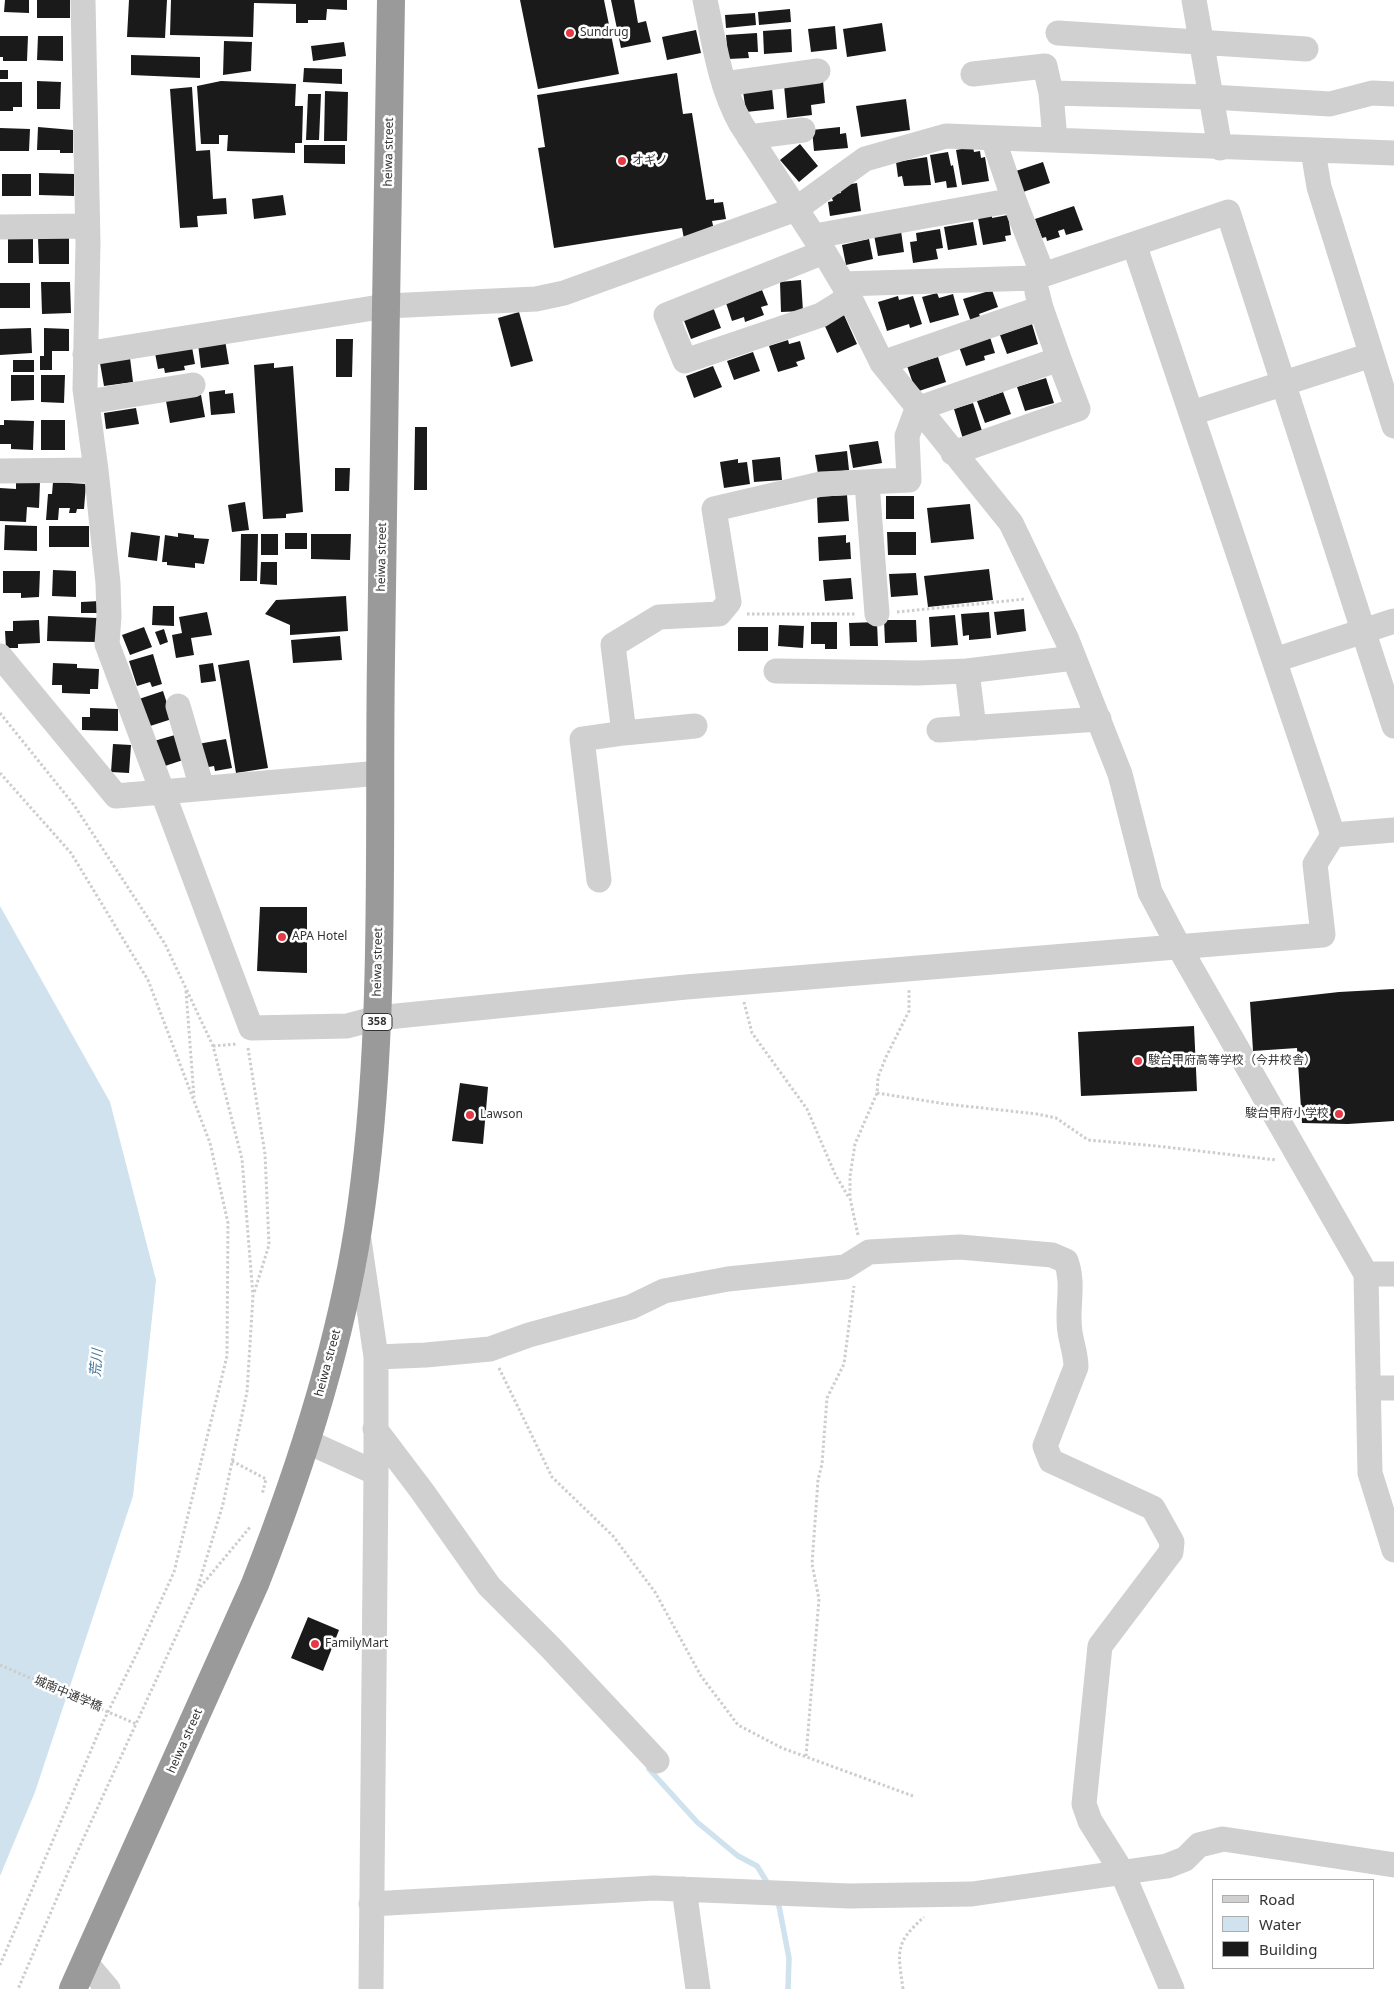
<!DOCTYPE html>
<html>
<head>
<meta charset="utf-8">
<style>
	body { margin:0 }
	#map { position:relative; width:1394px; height:1989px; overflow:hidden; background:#fff; font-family:"Noto Sans",sans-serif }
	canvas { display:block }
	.legend { position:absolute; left:1212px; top:1879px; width:162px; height:90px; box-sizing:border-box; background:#fff; border:1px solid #adadad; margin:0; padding:6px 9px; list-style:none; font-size:15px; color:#333 }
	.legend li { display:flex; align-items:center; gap:10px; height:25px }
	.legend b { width:25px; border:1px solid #adadad }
</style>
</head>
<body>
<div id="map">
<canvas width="1394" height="1989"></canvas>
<ul class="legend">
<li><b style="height:6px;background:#d0d0d0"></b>Road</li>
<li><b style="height:14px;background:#cfe2ee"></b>Water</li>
<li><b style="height:14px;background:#1a1a1a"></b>Building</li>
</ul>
</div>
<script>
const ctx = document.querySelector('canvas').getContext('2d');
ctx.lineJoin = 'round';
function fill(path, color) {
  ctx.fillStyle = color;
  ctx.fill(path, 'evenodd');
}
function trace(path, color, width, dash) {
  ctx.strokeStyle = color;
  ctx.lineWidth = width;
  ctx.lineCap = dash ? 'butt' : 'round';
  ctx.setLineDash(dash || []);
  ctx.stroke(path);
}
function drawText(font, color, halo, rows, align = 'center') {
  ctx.font = font + ' "Noto Sans","Noto Sans JP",sans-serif';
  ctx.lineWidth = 5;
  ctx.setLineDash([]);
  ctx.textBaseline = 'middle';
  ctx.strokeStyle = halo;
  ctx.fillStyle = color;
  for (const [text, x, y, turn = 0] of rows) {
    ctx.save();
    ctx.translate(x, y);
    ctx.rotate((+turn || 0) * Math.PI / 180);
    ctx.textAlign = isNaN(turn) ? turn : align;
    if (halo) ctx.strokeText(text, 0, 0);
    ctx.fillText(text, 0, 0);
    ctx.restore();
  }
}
fill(new Path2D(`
	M0,906L110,1102L156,1280L133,1496L35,1792L0,1876Z`), '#cfe2ee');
trace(new Path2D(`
	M649,1769L697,1822L738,1856L757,1866L770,1887
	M776,1900L779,1906L789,1958L788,1989`), '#cfe2ee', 5.5);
fill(new Path2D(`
	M5,0H29V13L4,12Z
	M37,0H70V18H37Z
	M129,0H167L165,38L127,37Z
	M171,0H347V10L327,9L326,20H308V23H296V4L254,3L253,37L170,35Z
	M520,0H604L619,74L538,89Z
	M611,0H634L638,23L646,21L651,42L621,48Z
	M790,9L791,22L759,25L758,12Z
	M755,13L756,25L726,28L725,15Z
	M882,23L886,51L847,57L843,29Z
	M835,26L837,49L811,52L808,29Z
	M791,29L792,52L764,54L763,31Z
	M696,30L701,53L667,60L662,37Z
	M757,33L758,52H748L749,58L728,59L726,35Z
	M0,36H28L27,61H3V57H0Z
	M38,36H63V61L37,60Z
	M224,41L252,42L251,71L223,75Z
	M344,42L346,56L313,61L311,46Z
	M131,55L200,57V78L131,75Z
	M304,68L342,69V84L303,82Z
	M0,70H8V79H0Z
	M677,73L683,114L692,113L706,200L714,199V203L723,202L726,219L712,221L714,230L684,239L682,228L554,248L538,148L545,147L537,95Z
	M37,81L61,82L60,109H37Z
	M221,81L296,84L295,106H303L302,143H295V153L227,151L228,135H219V144H201L197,86Z
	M823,81L825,103L811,105L812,115L787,118L784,85Z
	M0,82H22V107H13V111H0Z
	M192,87L196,151L210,150L213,199L226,198L227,214L197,216L198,227L180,228L170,89Z
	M772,88L774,109L746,112L743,91Z
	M325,91L348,92L347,141H324Z
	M308,94H321L319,140H306Z
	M906,99L910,130L861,137L856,106Z
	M38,127L73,130V153H60V150H37Z
	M840,127V134L846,133L848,148L814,151L812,130Z
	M0,128L30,129L29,151H0Z
	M800,144L818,166L799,182L780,160Z
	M304,145H345V164L304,163Z
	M973,147L974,152L980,151L981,158L985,157L989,181L962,185L956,150Z
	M948,152L951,166L953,165L957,187L947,188L946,181L935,183L930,155Z
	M927,157L931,185L904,186L902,176L898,177L896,162Z
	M1043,162L1050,183L1023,192L1016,171Z
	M39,173L74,174V196L39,195Z
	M2,174H31V196H2Z
	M857,183L861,211L830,216L828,202L833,201L831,195L841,193L839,186Z
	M283,195L286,215L254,219L252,199Z
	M1074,206L1083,230L1066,235L1064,229L1058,231L1060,237L1047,241L1046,237L1042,238L1035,219Z
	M992,215V218L1008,215L1011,235L1005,236L1006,241L983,245L978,218Z
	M973,222L977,245L948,250L944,227Z
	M940,229L943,248L936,249L938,259L913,263L910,242L917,241L916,233Z
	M901,231L904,252L878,256L874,235Z
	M38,238H69V264H39Z
	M8,239H33V263H8Z
	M869,239L873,259L846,265L842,245Z
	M801,280L803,311L781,312L780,282Z
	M41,282H70L71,313L42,314Z
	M0,283H30V308H0Z
	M762,290L768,305L761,307L764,315L745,322L744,317L732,321L726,303Z
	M992,290L998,307L979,314L981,319L971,322L963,299Z
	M937,293L939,298L953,294L959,315L930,323L922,297Z
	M898,296L899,300L913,296L922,324L910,328L909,324L887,331L878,302Z
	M713,307L721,328L691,339L683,318Z
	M519,312L533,361L511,367L498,318Z
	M844,315L857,344L837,353L824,324Z
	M1032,324L1038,344L1007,354L1000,335Z
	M31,328L32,353L0,355V329Z
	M44,328L69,329V351H52V370H40V356H44Z
	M989,334L995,353L984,356L985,360L966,366L958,344Z
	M336,339H353L352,377H336Z
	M225,340L229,364L201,368L198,344Z
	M788,340L789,344L800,341L805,359L796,362L798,366L778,372L769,346Z
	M192,347L195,364L184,366L185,370L165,373L164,368L158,369L155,353Z
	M753,352L760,371L734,380L727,361Z
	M938,357L946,382L916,392L907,366Z
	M130,358L133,382L104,386L100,363Z
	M13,360H34V372H13Z
	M274,363V368L293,366L303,512L286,514V518L263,519L254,365Z
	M713,366L722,387L694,398L686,376Z
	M11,375H34V400L11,401Z
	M41,375H65L64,403L41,402Z
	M1046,378L1054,403L1025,411L1017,387Z
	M225,390V394L233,393L235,413L211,415L209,392Z
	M1003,392L1011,414L985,423L977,401Z
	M201,395L205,417L170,423L166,401Z
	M973,403L983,434L963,439L954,409Z
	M136,408L139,424L106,429L104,413Z
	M4,420L34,421L33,450L11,449V444H0V425H4Z
	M41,420H65V450H41Z
	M415,427H427V490H414Z
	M878,441L882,463L853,468L849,445Z
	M847,451L849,470L818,474L815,455Z
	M780,457L782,480L754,482L752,460Z
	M738,459V463L747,462L750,484L724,488L720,462Z
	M335,468H350L349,491H335Z
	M16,480L40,482L39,508L27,507L26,522L0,521V488L16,489Z
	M53,482L86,484L84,509H77L76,513H69L70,508H59L58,520H46L48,494H52Z
	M847,495L849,521L818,523L817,497Z
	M886,496H914V519H886Z
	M245,502L249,530L232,532L228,505Z
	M970,504L974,539L931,543L927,508Z
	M5,525L37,526V551L4,550Z
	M49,526H89V547H49Z
	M131,532L160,536L157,561L128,557Z
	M887,532H916V555H888Z
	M178,533L194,535V538L209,539L204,564L195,563V568L167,565V562H162L165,535L178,537Z
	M285,533H307V549H285Z
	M241,534H258L257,581H240Z
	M261,534H278V555H261Z
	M311,534H351L350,560L311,559Z
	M846,535V543L850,542L851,559L819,561L818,537Z
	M261,562H277V585L260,584Z
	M989,569L993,600L928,607L924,576Z
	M53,570L76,571V597L52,596Z
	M3,571H40L39,597L21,598V593H3Z
	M916,573L918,595L891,597L889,574Z
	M851,578L853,599L825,601L823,580Z
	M346,596L348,631L290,635V625L265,614L276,600Z
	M100,601V613H81V602Z
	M153,606H174V626L152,625Z
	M1024,609L1026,631L997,635L994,612Z
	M207,612L212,635L191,638L194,655L176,658L172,635L182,633L179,617Z
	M989,612L991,638L969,640V635L963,636L961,614Z
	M955,615L958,645L931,647L929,617Z
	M48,616L97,618L96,642L47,641Z
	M39,620L40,643L18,644V648H6L5,631H13V621Z
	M884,620H916L917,642L885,643Z
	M811,622H837V649H825V644H811Z
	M877,622L878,646H850L849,623Z
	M779,625L804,626L803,648L778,646Z
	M144,627L152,647L130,655L122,635Z
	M738,627H768V651H738Z
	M164,629L168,642L160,645L155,632Z
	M340,636L342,660L293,663L291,640Z
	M153,654L162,684L152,687L150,682L137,686L129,661Z
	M249,660L268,768L236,773L218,665Z
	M53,663L77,664V668L99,669L98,689H90V694L62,693V685H52Z
	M213,663L216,681L201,683L199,665Z
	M163,691L172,719L147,727L139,699Z
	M90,708L118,709V731L82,730V717H90Z
	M175,735L183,760L162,767L154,741Z
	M226,739L232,768L215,771L214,766L203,768L198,744Z
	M113,744L131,745L129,773L111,772Z
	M260,907H307V973L257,971Z
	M1394,989V1121L1348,1124L1302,1123L1297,1048L1253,1051L1250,1002L1339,992Z
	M1194,1026L1197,1091L1081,1096L1078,1032Z
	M460,1083L488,1087L483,1144L452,1141Z
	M308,1617L339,1630L323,1671L291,1658Z`), '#1a1a1a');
trace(new Path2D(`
	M897,612L1025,599
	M747,614H856
	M0,713L74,805L165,944L213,1046L242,1159L253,1296L247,1392L223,1504L196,1593L69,1870L18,1989
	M0,773L71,853L148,980L210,1143L228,1223L227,1356L174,1572L139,1649L103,1722L0,1965
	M186,991L194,1097
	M744,1002L752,1033L807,1109L835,1174L849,1198
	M213,1046L237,1044
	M248,1048L265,1154L269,1245L254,1293
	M877,1093L946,1104L1037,1114L1056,1118L1088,1140L1157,1146L1276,1160
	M858,1235L850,1198V1176L855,1144L877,1093L878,1077L886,1057L909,1011V989
	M499,1368L552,1477L613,1536L655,1592L701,1676L738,1725L782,1748L913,1796
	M232,1461L266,1479L262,1495
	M197,1591L251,1526
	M806,1756L819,1599L812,1564L818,1480L822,1464L827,1398L844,1364L854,1286
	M903,1989C898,1951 894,1944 924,1917`), '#cdcdcd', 3, [2.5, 2.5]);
trace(new Path2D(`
	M83,0L88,243L85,389L96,470L108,583L109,616L107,644L251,1028L347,1026L377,1018L686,987L1323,935L1315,864L1333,835
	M705,0C714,42 720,87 741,124L824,252L843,284L882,363L1011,523L1067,640L1120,774L1150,892L1179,947L1366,1274L1370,1473L1394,1550
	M1194,0L1220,148
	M1058,33L1306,49
	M973,74L1045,66L1051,93L1211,97L1330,104L1372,93L1394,94
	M724,84L818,71
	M1051,93L1055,140
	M749,137L803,130
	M993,138L1014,200L1043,275
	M1313,151L1319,187L1394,426
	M0,227L87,226
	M815,236L1014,200
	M1134,244L1333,835
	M824,252L666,315L685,361L821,315L850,297
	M843,284L1034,278L1228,212L1394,726
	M85,354L386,306L536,299L564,293L796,209L865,159L946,136L1394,153
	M882,363L1041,308L1037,292
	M87,402L193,385
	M1192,413L1371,355
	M953,453L1078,409L1059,359
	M0,471L96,470
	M867,483L877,614
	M0,656L116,796L380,773
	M1275,660L1394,621
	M776,671L918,673L967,671L1074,658
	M967,671L974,728
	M178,706L202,788
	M695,726L624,733L613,645L659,617L719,614L729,602L714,509L821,484L909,480L907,436L917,409L1059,359L1041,308
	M939,730L1099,719
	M1333,835L1394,830
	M599,880L582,739L624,733
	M359,1240L376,1357V1473L371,1989
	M1366,1274H1394
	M376,1357L426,1355L490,1349L529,1335L631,1307L664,1291L728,1279L845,1267L869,1252L960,1247L1052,1255L1066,1261C1075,1285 1066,1308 1070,1332C1072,1345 1076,1355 1076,1367L1045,1446L1051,1461L1153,1508L1172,1542L1171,1552L1100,1646L1084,1804L1090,1821L1122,1872L1172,1989
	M1368,1388H1394
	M375,1429L422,1491L489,1586L550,1647L657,1761
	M306,1441L376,1473
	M684,1889L698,1989
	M371,1904L654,1888L849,1896L972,1894L1167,1866L1185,1859L1199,1845L1223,1839L1394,1865
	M85,1962L108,1989`), '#d0d0d0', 25);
trace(new Path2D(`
	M73,1989L255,1584C300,1470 339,1350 358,1229C387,1041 378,849 381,659C383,439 388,220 391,0`), '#9a9a9a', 28);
trace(new Path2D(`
	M0,1665L136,1724`), '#cdcdcd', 3, [2.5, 2.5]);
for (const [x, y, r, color] of [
	[570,33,5,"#e63946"],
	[622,161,5,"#e63946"],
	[282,937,5,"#e63946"],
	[1138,1061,5,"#e63946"],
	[1339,1114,5,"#e63946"],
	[470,1115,5,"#e63946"],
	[315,1644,5,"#e63946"]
]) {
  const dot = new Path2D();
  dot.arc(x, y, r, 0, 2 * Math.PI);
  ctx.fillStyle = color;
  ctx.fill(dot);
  trace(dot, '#fff', 2);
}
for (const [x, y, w] of [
	[377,1022,30]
]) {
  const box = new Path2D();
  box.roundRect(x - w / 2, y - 8.5, w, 17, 4);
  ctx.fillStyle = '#fff';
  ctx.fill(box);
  trace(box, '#333', 1);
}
drawText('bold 11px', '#333', null, [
	["358",377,1022]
]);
drawText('12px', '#333', '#fff', [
	["Sundrug",580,33],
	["オギノ",632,161],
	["APA Hotel",292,937],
	["駿台甲府高等学校（今井校舎）",1148,1061],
	["駿台甲府小学校",1329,1114,"right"],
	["Lawson",480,1115],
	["FamilyMart",325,1644]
], 'left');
drawText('12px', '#333', '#fff', [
	["heiwa street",389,152,-89],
	["heiwa street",382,557,-89],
	["heiwa street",378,962,-89],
	["heiwa street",328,1363,-75],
	["城南中通学橋",68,1694,23],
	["heiwa street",185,1741,-66]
]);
drawText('italic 14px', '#3f7597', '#fff', [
	["荒川",97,1363,-85]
]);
</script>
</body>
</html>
